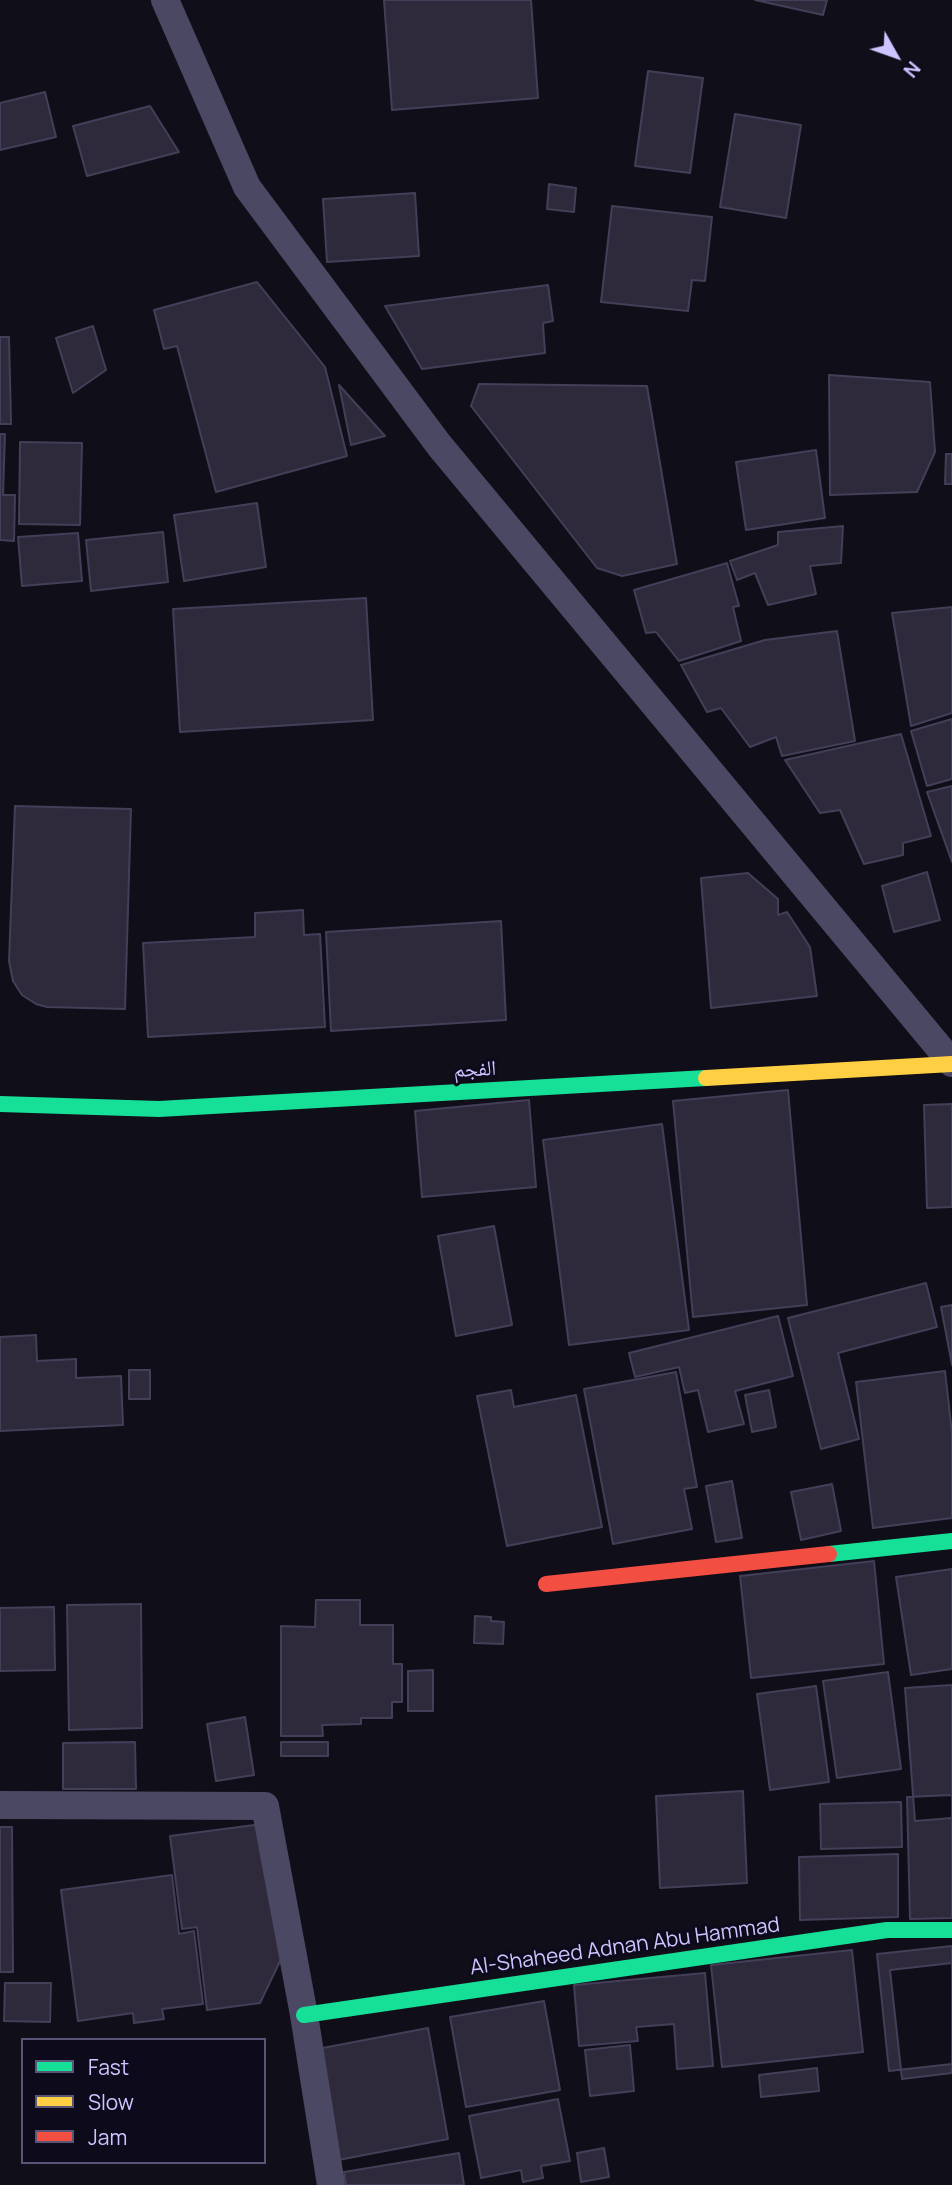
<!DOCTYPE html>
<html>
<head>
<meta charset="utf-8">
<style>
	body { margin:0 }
	#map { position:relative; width:952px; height:2185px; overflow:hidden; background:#100e18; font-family:Manrope,sans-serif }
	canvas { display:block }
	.legend { position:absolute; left:21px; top:2038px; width:245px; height:126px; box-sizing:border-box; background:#0d0a1c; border:2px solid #595577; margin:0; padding:9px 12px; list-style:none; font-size:21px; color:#ccc5ff }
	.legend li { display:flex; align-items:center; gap:14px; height:35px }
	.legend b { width:35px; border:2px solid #595577 }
	.north { position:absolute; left:861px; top:21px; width:70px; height:70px; -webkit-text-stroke:5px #0d0a1c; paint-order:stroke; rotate:130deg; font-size:19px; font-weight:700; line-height:28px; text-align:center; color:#ccc5ff }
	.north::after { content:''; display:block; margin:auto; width:24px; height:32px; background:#ccc5ff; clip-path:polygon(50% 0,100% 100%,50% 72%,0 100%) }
</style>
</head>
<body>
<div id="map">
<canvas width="952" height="2185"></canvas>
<ul class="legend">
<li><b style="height:9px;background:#16e098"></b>Fast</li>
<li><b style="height:9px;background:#ffcf43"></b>Slow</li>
<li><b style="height:9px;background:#f24e42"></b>Jam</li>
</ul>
<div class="north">N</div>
</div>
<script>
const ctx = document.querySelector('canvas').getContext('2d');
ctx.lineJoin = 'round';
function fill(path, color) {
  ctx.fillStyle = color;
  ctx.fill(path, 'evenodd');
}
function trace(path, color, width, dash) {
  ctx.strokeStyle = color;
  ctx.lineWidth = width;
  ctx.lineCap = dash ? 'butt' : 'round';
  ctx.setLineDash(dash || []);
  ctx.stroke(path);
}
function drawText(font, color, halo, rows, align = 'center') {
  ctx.font = font + ' Manrope,"Noto Naskh Arabic",sans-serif';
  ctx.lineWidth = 6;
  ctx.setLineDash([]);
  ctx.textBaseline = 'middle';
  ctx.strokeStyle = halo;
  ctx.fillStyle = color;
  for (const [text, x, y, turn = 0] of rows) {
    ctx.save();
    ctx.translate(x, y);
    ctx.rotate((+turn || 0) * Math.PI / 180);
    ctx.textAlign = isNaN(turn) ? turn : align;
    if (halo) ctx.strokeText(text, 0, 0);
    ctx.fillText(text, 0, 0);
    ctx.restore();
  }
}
const building = new Path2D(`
	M384,0H531L538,98L392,110Z
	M755,0H827L823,15Z
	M648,71L703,78L690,173L635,166Z
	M45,92L56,137L0,150V103Z
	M150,106L179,152L87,176L73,126Z
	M735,114L801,125L786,218L720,207Z
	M549,184L576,188L574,212L547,209Z
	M415,193L419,256L327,262L323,199Z
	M612,206L712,217L705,281L692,280L688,311L601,302Z
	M257,282L325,367L347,456L216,492L177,346L164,349L154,310Z
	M548,285L553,321L543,323L545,353L422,369L385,306Z
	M93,326L106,370L73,393L56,338Z
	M0,337H9L11,424H0Z
	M829,375L930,382L935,452L917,492L830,495Z
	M479,384L647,386L677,564L622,576L597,568L471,406Z
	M339,385L385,436L351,445Z
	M0,434H5L3,495H15L14,541L0,540Z
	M20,442L82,443L80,525L19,524Z
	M816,450L825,518L746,530L736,462Z
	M946,454H952V484H945Z
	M257,503L266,567L184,581L174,515Z
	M843,526L841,563L810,566L816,594L768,605L755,573L737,580L730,561L778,545V532Z
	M163,532L168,582L91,591L86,540Z
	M78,533L82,581L22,586L18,537Z
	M727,563L739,606L733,607L741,641L679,661L656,632L646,633L634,590Z
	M366,598L373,720L180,732L173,609Z
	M952,607V713L911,726L892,613Z
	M837,631L855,741L782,756L776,737L750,747L721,708L707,712L681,665L765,640Z
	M952,719V779L927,786L911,731Z
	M901,734L931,836L903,843V855L864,864L840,810L820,813L785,760Z
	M952,786V862L927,792Z
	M15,806L131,809L125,1009L47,1007L36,1004L22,995L13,981L9,961Z
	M927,872L940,920L894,932L882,886Z
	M748,873L778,899V915L787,912L810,947L817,996L711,1008L701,878Z
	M303,910L304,935L320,934L325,1027L148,1037L143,943L255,937V913Z
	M501,921L506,1020L331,1031L326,932Z
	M788,1090L807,1305L693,1317L673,1101Z
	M529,1100L536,1187L422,1197L415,1111Z
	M952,1104V1207L927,1208L924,1105Z
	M662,1124L689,1330L569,1345L543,1140Z
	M494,1226L512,1325L456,1336L438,1236Z
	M926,1283L937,1327L838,1353L859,1439L821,1449L788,1318Z
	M952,1305V1365L941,1307Z
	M778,1316L793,1376L735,1391L744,1424L708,1432L698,1390L685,1393L679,1367L635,1377L629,1353Z
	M36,1335L37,1361L76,1359V1378L121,1376L123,1425L0,1431V1337Z
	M129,1370H150V1399H129Z
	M945,1371L952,1433V1518L873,1528L856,1382Z
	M676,1372L697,1487L684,1489L692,1529L613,1544L584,1389Z
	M511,1390L514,1407L576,1395L602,1527L507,1546L477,1396Z
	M769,1390L776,1427L752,1432L745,1395Z
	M732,1481L742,1538L716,1542L706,1486Z
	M832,1484L841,1531L801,1540L791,1492Z
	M874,1561L884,1664L751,1678L740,1576Z
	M952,1569V1669L911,1675L896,1577Z
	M316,1600H360V1625H393V1664H402V1702H392V1718H361V1724L322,1725L323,1736H281V1626L315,1627Z
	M141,1604L142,1728L69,1730L67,1605Z
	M54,1607L55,1670L0,1671V1608Z
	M475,1616L491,1617V1621L504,1622L503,1644L474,1643Z
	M433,1670V1711H408V1671Z
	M888,1672L901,1769L837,1778L823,1681Z
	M952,1685V1818L915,1821L905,1688Z
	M816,1686L829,1782L770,1790L757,1694Z
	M245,1717L254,1775L216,1781L207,1724Z
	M135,1742L136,1789H63V1743Z
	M281,1742H328V1756H281Z
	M743,1791L747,1883L660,1888L656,1796Z
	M952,1795V1918L910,1919L907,1797Z
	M901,1802L902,1847L821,1849L820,1804Z
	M262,1824L283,1955L260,2003L207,2010L197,1927L182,1929L170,1836Z
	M0,1827H12L13,1972H0Z
	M898,1854V1917L800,1920L799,1857Z
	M172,1875L179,1934L194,1931L203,2004L162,2009L164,2019L134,2023L133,2013L78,2021L61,1890Z
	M952,1946V2064L889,2071L877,1954Z
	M852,1950L863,2052L722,2067L711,1965Z
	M952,1963V2073L902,2079L890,1970Z
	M705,1973L713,2066L677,2069L674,2024L636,2027L638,2041L579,2046L574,1985Z
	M5,1983H51L50,2022L4,2021Z
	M544,2001L560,2090L466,2107L450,2017Z
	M428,2028L448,2139L333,2161L312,2050Z
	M630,2045L634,2091L590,2096L585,2050Z
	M817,2068L819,2091L761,2097L759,2075Z
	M558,2099L570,2161L541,2166L543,2178L523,2182L521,2170L481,2178L469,2116Z
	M604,2148L609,2177L581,2182L577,2153Z
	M459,2153L464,2185H346L344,2172Z`);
fill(building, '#2e2a3c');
trace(building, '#433f58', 2);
trace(new Path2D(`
	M165,0L247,187L439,445L952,1063
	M0,1805L265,1806L304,2015L331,2185`), '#4a4862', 28);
trace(new Path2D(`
	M0,1104L159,1109L706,1078
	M829,1554L952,1541
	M304,2015L887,1930H952`), '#16e098', 16);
trace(new Path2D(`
	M706,1078L952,1064`), '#ffcf43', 16);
trace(new Path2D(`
	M546,1584L829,1554`), '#f24e42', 16);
drawText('21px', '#ccc5ff', '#0d0a1c', [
	["الفجم",475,1070,-3],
	["Al-Shaheed Adnan Abu Hammad",625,1947,-8]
]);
</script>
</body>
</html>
